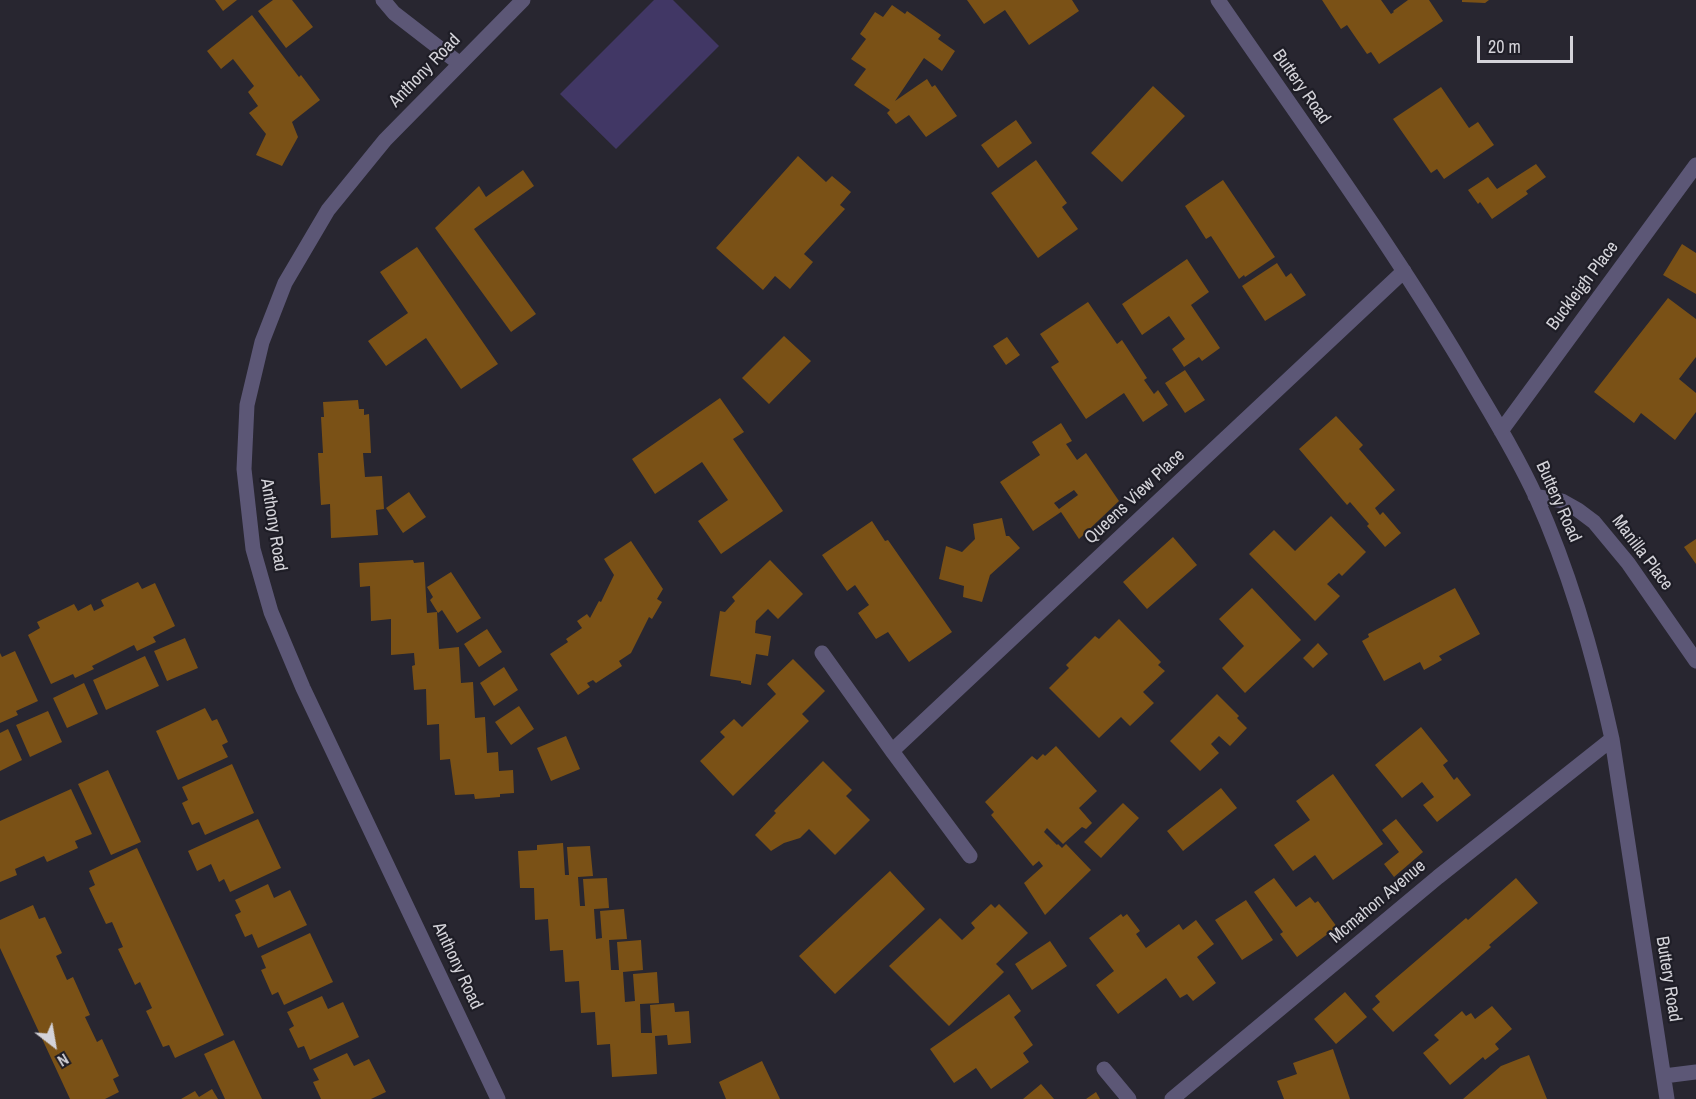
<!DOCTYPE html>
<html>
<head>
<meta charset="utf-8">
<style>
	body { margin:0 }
	#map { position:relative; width:1696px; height:1099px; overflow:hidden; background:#282630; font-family:"Archivo Narrow",sans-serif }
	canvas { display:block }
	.north { position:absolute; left:24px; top:1015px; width:60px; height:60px; -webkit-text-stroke:4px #1e1d26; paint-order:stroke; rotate:149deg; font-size:16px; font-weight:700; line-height:24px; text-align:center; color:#d4d3d9 }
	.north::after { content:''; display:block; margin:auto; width:21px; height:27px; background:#d4d3d9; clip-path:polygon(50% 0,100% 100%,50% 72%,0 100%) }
	.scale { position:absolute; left:1477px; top:36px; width:96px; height:27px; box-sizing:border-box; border:3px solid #d4d3d9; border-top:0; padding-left:8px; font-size:18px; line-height:21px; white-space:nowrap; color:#d4d3d9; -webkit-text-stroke:4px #1e1d26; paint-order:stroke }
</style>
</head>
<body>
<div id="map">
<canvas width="1696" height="1099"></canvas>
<div class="north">N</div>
<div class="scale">20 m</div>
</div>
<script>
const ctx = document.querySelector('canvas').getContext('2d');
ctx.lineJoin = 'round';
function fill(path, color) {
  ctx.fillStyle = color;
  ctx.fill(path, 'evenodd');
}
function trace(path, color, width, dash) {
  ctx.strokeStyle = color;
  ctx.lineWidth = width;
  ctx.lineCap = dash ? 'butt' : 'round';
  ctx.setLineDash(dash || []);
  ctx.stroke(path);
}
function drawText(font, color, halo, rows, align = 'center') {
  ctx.font = font + ' "Archivo Narrow",sans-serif';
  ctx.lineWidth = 4.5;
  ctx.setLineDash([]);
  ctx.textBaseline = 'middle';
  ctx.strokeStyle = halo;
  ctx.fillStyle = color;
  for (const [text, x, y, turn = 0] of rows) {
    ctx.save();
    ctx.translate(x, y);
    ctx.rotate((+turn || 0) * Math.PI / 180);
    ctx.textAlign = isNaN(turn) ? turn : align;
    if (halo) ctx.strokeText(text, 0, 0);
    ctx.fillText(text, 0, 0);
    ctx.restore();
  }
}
fill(new Path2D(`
	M654,0H673L719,46L616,149L560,94Z`), '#413765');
fill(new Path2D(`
	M215,0H237L223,11Z
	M273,0H292L313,27L286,48L258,11Z
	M967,0H1072L1079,11L1029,45L1005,10L984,24Z
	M1322,0H1381L1391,14L1394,12L1393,11L1408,0H1429L1443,21L1379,64L1371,52L1367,54L1347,25L1341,29Z
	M1462,0H1489L1485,3L1462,2Z
	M892,5L905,14L907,11L941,35L938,39L955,51L942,71L924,58L895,101L927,79L932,87L935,85L957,116L926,137L909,115L896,124L887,113L890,110L854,85L866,69L851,59L866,39L860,34L875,12L883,17Z
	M252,15L299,77L301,75L320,100L292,122L298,137L282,166L256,155L266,134L249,113L258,106L248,92L254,86L233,59L221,69L207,51Z
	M1153,86L1185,116L1122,182L1091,153Z
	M1441,87L1469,128L1478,122L1494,145L1444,179L1437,169L1431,173L1393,119Z
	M1016,120L1032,143L998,168L981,145Z
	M798,156L826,182L832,176L851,192L840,205L845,209L804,254L813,262L790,289L775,276L763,290L716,248Z
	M1036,160L1067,203L1062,207L1078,229L1038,258L991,193Z
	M1536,164L1546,177L1526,191L1528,194L1492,219L1480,202L1478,204L1468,190L1488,177L1497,189Z
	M523,170L534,186L474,229L536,314L511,332L435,228L479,186L486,197Z
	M1223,180L1275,257L1245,277L1244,275L1239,279L1211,236L1206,239L1185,206Z
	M1682,244L1696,253V294L1663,275Z
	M417,247L498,364L461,389L426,338L386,366L368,341L408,313L380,272Z
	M1187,259L1209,292L1191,305L1220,348L1202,361L1199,357L1184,367L1172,349L1185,339L1169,316L1142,335L1122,304Z
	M1277,263L1286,277L1291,273L1306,295L1265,321L1242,286Z
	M1668,298L1696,319V357L1679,379L1696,393V412L1675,440L1641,413L1634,423L1594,392Z
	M1088,302L1117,344L1122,340L1147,378L1144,380L1154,394L1158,390L1168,405L1143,422L1124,393L1086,419L1051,367L1059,362L1040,334Z
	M784,336L811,361L769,404L742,378Z
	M1007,337L1020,355L1006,365L993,346Z
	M1185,370L1205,400L1185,413L1165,383Z
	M720,398L744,432L733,439L783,511L721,554L698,521L728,500L702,462L655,494L632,459Z
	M358,400L359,409H364V415L369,414L371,453H363L365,477L382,476L384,509L376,510L378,535L331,538L330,504L321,505L318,453H323L321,417H324L323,402Z
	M1336,416L1363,445L1359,449L1395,490L1375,508L1380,515L1383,512L1401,533L1385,547L1367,526L1369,524L1350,502L1347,505L1299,449Z
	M1061,423L1072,441L1066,444L1077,460L1086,453L1119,501L1079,539L1061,512L1033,531L1000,482L1040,455L1032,442ZM1074,490L1078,495L1059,509L1054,503Z
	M409,492L426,517L403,533L386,508Z
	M1331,516L1366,552L1342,576L1339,573L1327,584L1340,596L1315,621L1249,554L1274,530L1295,551Z
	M1002,518L1006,536H1009L1020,548L990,575L982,602L963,597L964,586L939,579L946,546L962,552L975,539L973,524Z
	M872,521L885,541L888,540L952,632L909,662L888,632L876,639L858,613L869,605L855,585L847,591L822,555Z
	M1173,537L1197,565L1147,609L1123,582Z
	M1696,539V564L1684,547Z
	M631,541L663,589L657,599L662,602L652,619L649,617L631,653L619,661L622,666L596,683L593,680L587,683L590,687L578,695L550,654L568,642L566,639L582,628L577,621L587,614L590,618L599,601L601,602L614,575L604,559Z
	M413,560L414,563L424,562L427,613L437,612L439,649L459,647L461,683L473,682L475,718L485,717L487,753L498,752L499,771L513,770L514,793L500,794V797L475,799L474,794L455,795L450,759L440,760L439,724L427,725L426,689L414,690L412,666L415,665L414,653L391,655V619L371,621L370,586L360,587L359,563Z
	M770,560L803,594L778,619L768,609L756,621L755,633L771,636L768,656L756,654L751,685L741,683V681L710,676L720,611L725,612L735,601L732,597Z
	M451,572L481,618L457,633L442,610L438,613L430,600L433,597L427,587Z
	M138,582L142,589L155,583L175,626L153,637L156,642L137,651L134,645L92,666L94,669L75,678L73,674L51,684L28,635L40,628L37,622L74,604L78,611L91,604L94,611L104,606L101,600Z
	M1252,588L1301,640L1245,693L1222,668L1244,646L1219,619Z
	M1455,588L1480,634L1439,656L1442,660L1424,670L1420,662L1384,681L1362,641L1369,637L1368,634Z
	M1119,619L1161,662L1158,665L1165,671L1143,692L1154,703L1130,726L1121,717L1099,738L1049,688L1069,668L1066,665L1095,636L1099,639Z
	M487,629L502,652L479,667L464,644Z
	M185,638L198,668L167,681L154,651Z
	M1318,643L1328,654L1313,668L1303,658Z
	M15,651L38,701L16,711L18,715L0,723V653L2,657Z
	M145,656L159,686L106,710L93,680Z
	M793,659L825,691L802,714L809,721L733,796L700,761L725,737L720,732L734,719L742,727L776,694L767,684Z
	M504,667L518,690L494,706L480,683Z
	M84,683L98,714L67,728L53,698Z
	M1217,694L1239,716L1237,718L1247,728L1230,746L1219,736L1211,744L1219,753L1200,771L1170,741Z
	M519,706L534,729L511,745L495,722Z
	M205,708L212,721L217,719L228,742L222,745L228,757L178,780L156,731Z
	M48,711L62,742L30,757L16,725Z
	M1421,727L1448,761L1443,765L1454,780L1457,777L1471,795L1437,822L1423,805L1434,797L1422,782L1402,798L1375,765Z
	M8,729L22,760L0,771V733Z
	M566,736L580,769L551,781L537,748Z
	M1056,746L1097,791L1079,808L1092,823L1086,829L1082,827L1063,844L1047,828L1044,832L1057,845L1058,844L1062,848L1066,844L1091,870L1045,915L1024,883L1043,866L1039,861L1033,866L991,815L994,812L985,802L1032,756L1037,760L1043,754L1045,756Z
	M823,761L852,790L846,796L870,820L835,855L809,829L800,838L784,843L771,851L755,835L776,813L774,811Z
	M232,764L254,813L205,835L199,822L192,825L182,803L188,800L182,787Z
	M108,770L141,842L111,855L78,784Z
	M1333,774L1383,844L1333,880L1315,855L1293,871L1274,845L1310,820L1296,801Z
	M1221,788L1237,808L1183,851L1167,831Z
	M71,789L92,834L75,841L78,848L47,862L44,856L15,869L17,875L0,882V821Z
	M1123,803L1139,818L1101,858L1084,842Z
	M258,819L281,868L230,892L224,879L219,882L211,864L197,871L188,851Z
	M1396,819L1423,852L1394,877L1384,864L1399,852L1382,830Z
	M563,843L565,875H569L567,847L590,846L593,876L578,877L580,906H585L583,879L607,878L609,908L594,909L596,939L602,938L600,911L624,909L627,939L609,940L611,970H619L617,942L641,940L643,970L623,972L625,1002L635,1001L633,974L657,972L659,1003L640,1004L641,1033H652L650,1005L674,1003L675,1012L689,1011L691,1043L668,1045L667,1035L655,1036L657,1074L612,1077L610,1044L597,1045L595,1012L581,1013L579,981L565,982L563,950L550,951L548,919L535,920L534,888H520L518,851L537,850V845Z
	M137,848L224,1035L175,1058L169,1045L163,1047L146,1011L152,1008L140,982L135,985L118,949L123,947L112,922L106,924L89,888L95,885L89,871Z
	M890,871L925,909L835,994L799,956Z
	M1274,878L1296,907L1310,897L1315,903L1318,901L1337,927L1297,957L1280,934L1283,932L1254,892Z
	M1516,878L1538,903L1489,945L1491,947L1393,1032L1372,1009L1380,1002L1375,996L1466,918L1468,920Z
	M268,884L274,898L290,890L307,925L258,948L252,934L245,937L235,915L241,912L235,900Z
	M1246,900L1273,940L1242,960L1215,920Z
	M991,904L995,908L999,904L1028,933L996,964L1004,972L949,1026L889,966L940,918L962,940L975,928L971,923Z
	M33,905L39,919L45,917L62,953L56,956L67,980L73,977L90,1015L85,1017L97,1042L102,1039L119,1076L113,1079L119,1092L105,1099H70L0,948V920Z
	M1121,914L1123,917L1127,914L1140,931L1136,934L1146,948L1179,924L1183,930L1196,920L1214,944L1197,957L1216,983L1193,1001L1187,994L1180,998L1166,978L1118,1014L1096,985L1114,971L1089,938Z
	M310,933L333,982L284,1005L278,992L272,995L261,970L266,968L261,956Z
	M1050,941L1067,966L1032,990L1015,964Z
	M1345,992L1367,1017L1336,1044L1314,1019Z
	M1009,994L1021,1011L1014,1017L1033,1045L1023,1053L1029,1062L991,1089L976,1068L954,1083L930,1049Z
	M322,996L328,1009L343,1002L359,1037L310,1060L304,1046L298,1048L289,1029L294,1026L287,1012Z
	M1492,1006L1512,1029L1495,1044L1499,1049L1485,1060L1483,1057L1450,1085L1423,1053L1439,1040L1434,1035L1462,1011L1466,1016L1471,1013L1475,1019Z
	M234,1040L262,1099H225L204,1054Z
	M1333,1049L1350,1099H1284L1277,1081L1297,1074L1293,1063Z
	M347,1053L354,1066L369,1059L386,1092L371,1099H321L313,1082L319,1080L313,1069Z
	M1529,1055L1547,1099H1463L1501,1066Z
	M762,1061L780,1099H726L719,1082Z
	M1041,1084L1054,1099H1023Z
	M212,1089L218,1099H181L195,1091L199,1097Z
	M1096,1092L1100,1099H1086Z`), '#7a5116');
trace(new Path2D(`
	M383,0L394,13L460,64
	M1218,0C1301,121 1388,240 1463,366C1488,409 1515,451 1536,497C1571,575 1594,656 1612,739L1667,1099
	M1501,431L1696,165
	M1535,496L1562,501L1578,510L1594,522L1628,563L1696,661
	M822,653L892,751L970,856
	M892,751L1404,271
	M1104,1069L1129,1099
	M1664,1076L1696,1072
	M498,1099L303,688L271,612L253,549L244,469L247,405L262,342L285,283L328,210L385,140L523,0
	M1172,1099L1438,877L1612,739`), '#5c5776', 15);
drawText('18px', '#d4d3d9', '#1e1d26', [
	["Anthony Road",425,71,-46],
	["Buttery Road",1301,87,55],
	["Buckleigh Place",1583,286,-53],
	["Queens View Place",1135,497,-43],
	["Buttery Road",1558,502,66],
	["Anthony Road",273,525,81],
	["Manilla Place",1642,553,53],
	["Mcmahon Avenue",1378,902,-40],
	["Anthony Road",457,966,65],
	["Buttery Road",1668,979,81]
]);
</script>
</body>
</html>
